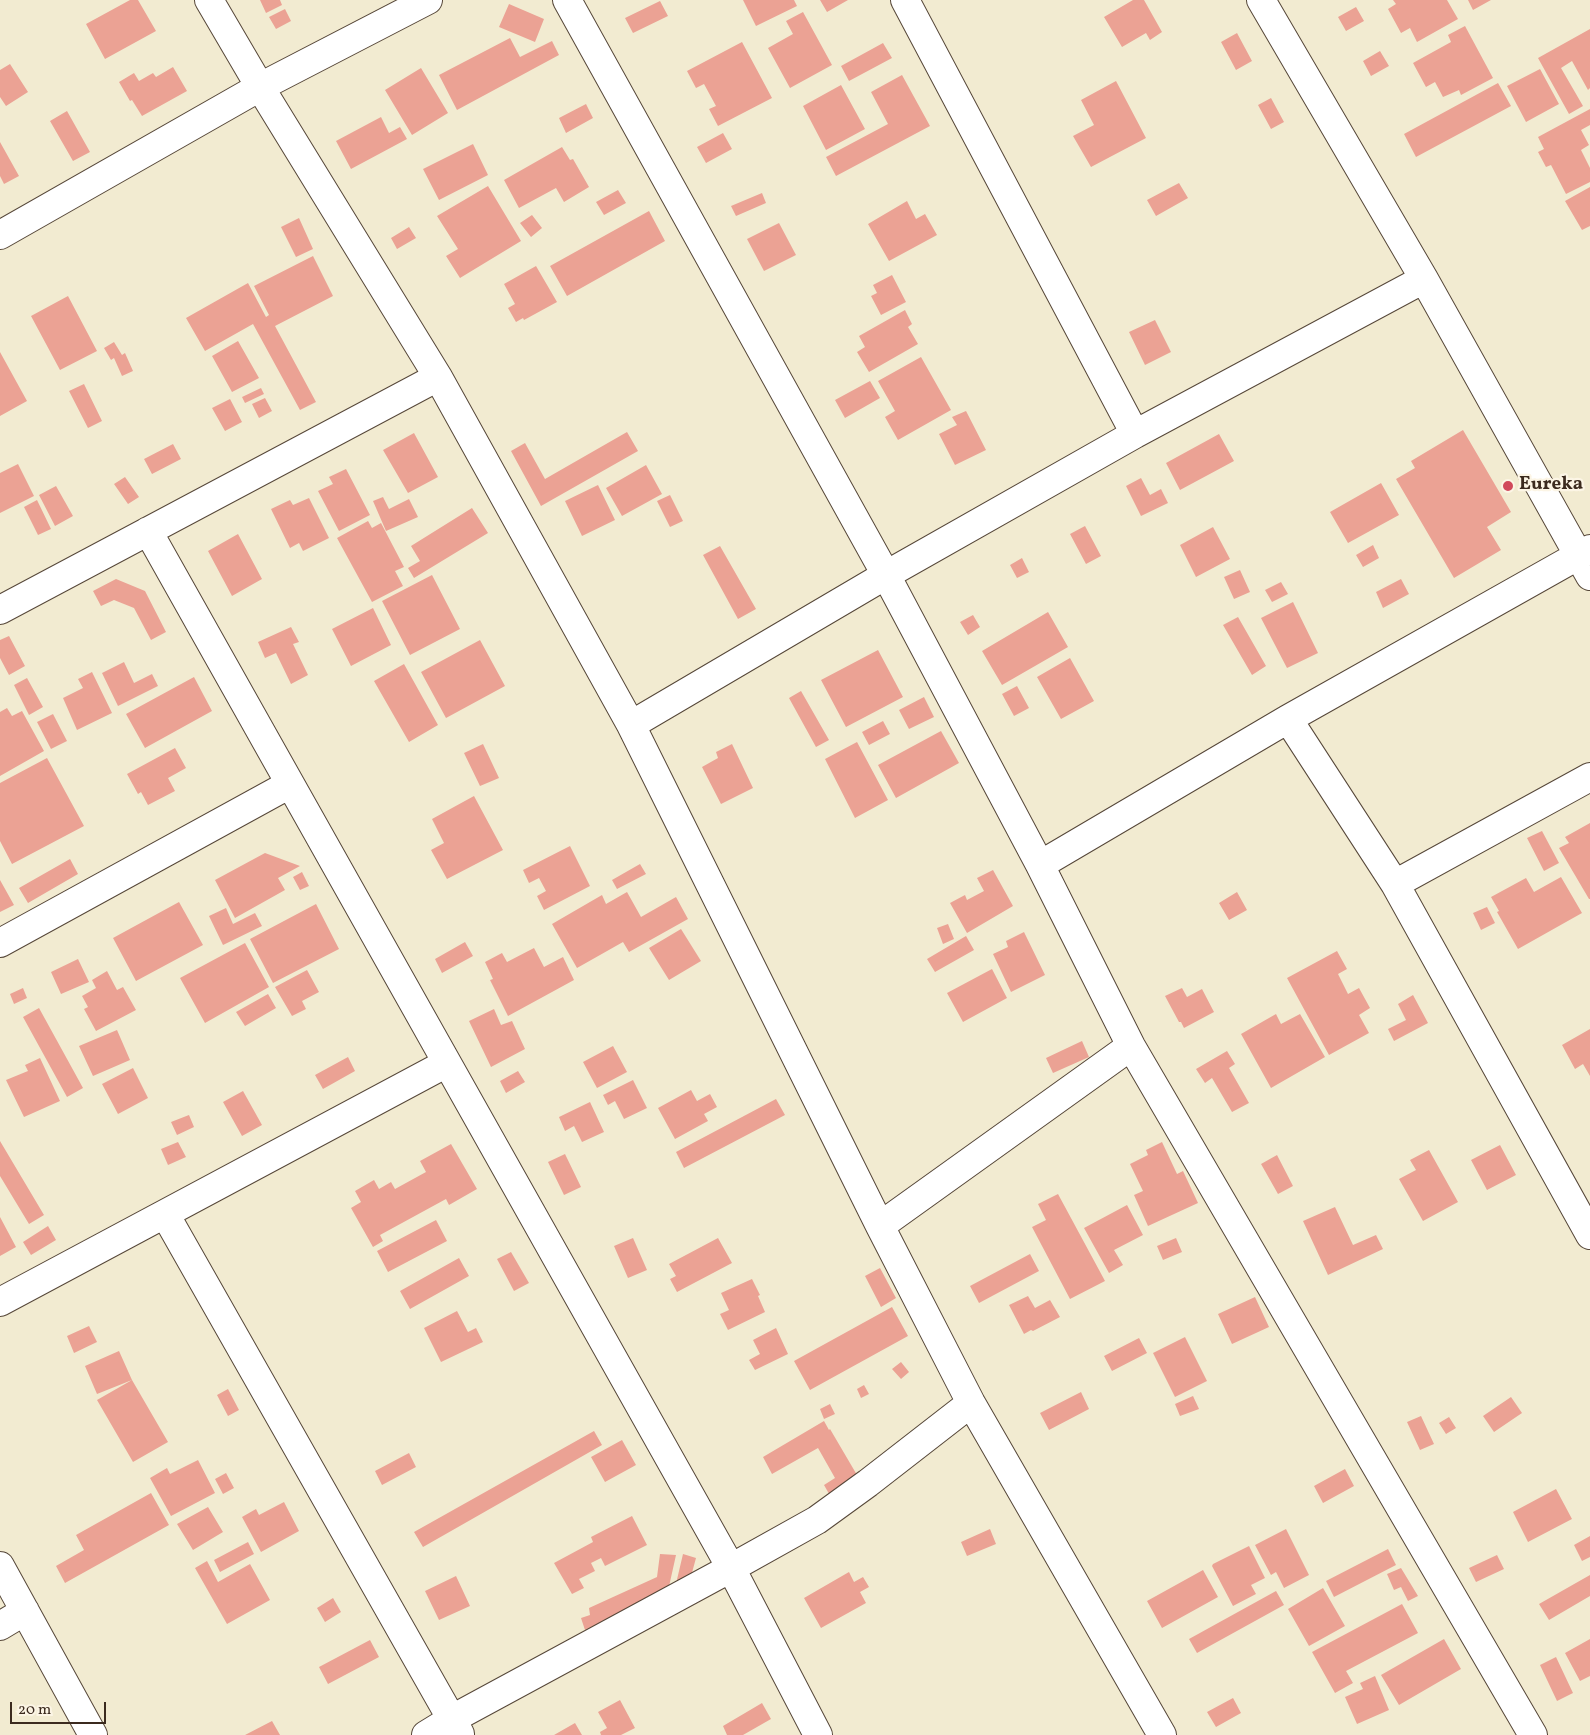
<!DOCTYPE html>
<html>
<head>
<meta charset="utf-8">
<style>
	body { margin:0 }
	#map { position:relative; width:1590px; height:1735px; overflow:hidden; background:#f2ebd1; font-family:Vollkorn,serif }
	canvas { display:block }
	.scale { position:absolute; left:10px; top:1702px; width:96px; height:22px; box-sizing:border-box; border:2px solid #3b2a1e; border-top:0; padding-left:6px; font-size:15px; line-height:18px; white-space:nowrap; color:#3b2a1e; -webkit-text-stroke:4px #fcf5e5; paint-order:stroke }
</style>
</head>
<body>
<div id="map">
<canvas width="1590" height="1735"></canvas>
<div class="scale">20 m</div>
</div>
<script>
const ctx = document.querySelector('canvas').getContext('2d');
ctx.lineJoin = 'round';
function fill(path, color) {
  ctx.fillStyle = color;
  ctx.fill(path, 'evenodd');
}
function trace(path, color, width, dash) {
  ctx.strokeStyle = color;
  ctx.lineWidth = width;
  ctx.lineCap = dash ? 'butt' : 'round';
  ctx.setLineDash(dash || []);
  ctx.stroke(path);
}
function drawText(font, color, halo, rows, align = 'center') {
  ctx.font = font + ' Vollkorn,serif';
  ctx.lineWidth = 4.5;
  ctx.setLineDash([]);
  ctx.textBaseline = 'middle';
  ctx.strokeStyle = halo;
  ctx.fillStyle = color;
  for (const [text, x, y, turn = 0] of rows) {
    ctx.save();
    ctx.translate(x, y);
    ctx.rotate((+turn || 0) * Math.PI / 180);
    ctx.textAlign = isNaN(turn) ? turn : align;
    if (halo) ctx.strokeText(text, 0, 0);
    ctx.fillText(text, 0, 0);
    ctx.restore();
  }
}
fill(new Path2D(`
	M130,0H138L156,31L105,59L86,24Z
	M260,0H280L282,5L266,13Z
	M743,0H794L797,6L756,26Z
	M820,0H848L827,12Z
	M1133,0H1144L1162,32L1150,40L1146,33L1122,47L1104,17Z
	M1393,0H1447L1458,19L1417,42L1410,28L1401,33L1388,9L1396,4Z
	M1468,0H1491L1473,10Z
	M660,1L668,16L633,33L625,18Z
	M509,4L544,19L535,42L499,27Z
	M1356,7L1364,21L1346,31L1338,17Z
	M285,9L291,21L276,29L269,17Z
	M803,12L832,65L790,88L768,48L793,34L786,21Z
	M1465,26L1493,78L1461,95L1459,90L1443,97L1435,82L1426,87L1413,63L1451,42L1448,35Z
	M1590,29V88L1588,90L1572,61L1561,68L1583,106L1569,114L1538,58Z
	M1237,33L1252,61L1236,70L1221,42Z
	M510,38L520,57L552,41L559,55L457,110L439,75Z
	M742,42L772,98L718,126L709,109L716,106L704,84L696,88L687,71Z
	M883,43L892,58L849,81L841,66Z
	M1380,51L1389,66L1371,76L1363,61Z
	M10,64L28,92L6,106L0,97V70Z
	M173,67L187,91L142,116L132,100L130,101L119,82L134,73L139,81L153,73L156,77Z
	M421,68L448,113L412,135L385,90Z
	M1540,69L1559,104L1526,122L1507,86Z
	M902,75L930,126L836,176L826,157L888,124L871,92Z
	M1116,81L1146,138L1091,167L1073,136L1094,125L1081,100Z
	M1498,83L1511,106L1416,157L1404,134Z
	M841,85L865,129L826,150L803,106Z
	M1271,98L1284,122L1271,129L1258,105Z
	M586,104L593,118L566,133L559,118Z
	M1590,109V125L1581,130L1589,145L1581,150L1590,168V182L1566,194L1551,165L1546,167L1538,152L1544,149L1538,137Z
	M67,111L90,152L73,161L50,121Z
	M381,117L389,133L400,127L407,139L351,169L336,141Z
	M723,133L732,149L706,163L697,147Z
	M0,142L19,176L4,184L0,176Z
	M473,144L488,175L439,200L423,169Z
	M562,147L570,160L573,159L589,187L564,202L556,188L519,208L504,180Z
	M1179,183L1188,198L1156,216L1147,200Z
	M488,186L521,241L460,278L446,256L458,249L437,216Z
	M1590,187V226L1582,230L1565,201Z
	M618,190L626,203L604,215L596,202Z
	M762,193L766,203L736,216L731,206Z
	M907,201L916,219L925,214L937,235L889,261L868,224Z
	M649,211L665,241L567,296L550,266Z
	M532,215L542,228L531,237L520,223Z
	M299,218L313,249L296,257L281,227Z
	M779,223L796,255L764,271L747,239Z
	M409,227L416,238L397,249L391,238Z
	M313,256L333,296L275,326L316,402L300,410L253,324L205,351L186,318L248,283L266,317L269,315L254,286Z
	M536,266L557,302L524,320L523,318L516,322L508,308L515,304L504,284Z
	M892,275L906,302L881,315L871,296L877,293L873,285Z
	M68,296L97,351L60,370L31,316Z
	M905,310L912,324L908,327L918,344L869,372L857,352L865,347L859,336Z
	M1155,320L1171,352L1145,365L1129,332Z
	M238,341L259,378L232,392L212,356Z
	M114,342L122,355L125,353L133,371L122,376L114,358L111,360L104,348Z
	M0,352L27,401L0,416Z
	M921,357L951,410L898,440L885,417L895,411L878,381Z
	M870,381L880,398L845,418L835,400Z
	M84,384L102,421L88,428L69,391Z
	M261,388L264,394L245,403L242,397Z
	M265,398L272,411L259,418L252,404Z
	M230,399L242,422L225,431L212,408Z
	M966,411L986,450L955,465L939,434L957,425L952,417Z
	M1463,430L1511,512L1487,527L1501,550L1454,578L1396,479L1415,468L1411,461Z
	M627,432L638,451L541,506L511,451L525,443L545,479Z
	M414,433L438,477L408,493L383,450Z
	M1219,434L1234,461L1180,490L1166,463Z
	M173,444L181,459L152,474L144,459Z
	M18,464L34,496L0,513V473Z
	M646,465L662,494L622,516L606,488Z
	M346,469L370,515L339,531L318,491L333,484L329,477Z
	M125,477L139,497L128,504L114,484Z
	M1141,478L1150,495L1161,489L1168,503L1141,516L1126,486Z
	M1381,483L1399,515L1348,543L1330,512Z
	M598,485L615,520L582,536L565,501Z
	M56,486L73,516L55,526L39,495Z
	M670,495L683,521L670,527L657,501Z
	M383,497L389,509L409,499L418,517L386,531L373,501Z
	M309,498L329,538L303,551L299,543L290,548L271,509L290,500L293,505Z
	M37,500L51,529L38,535L24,507Z
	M472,508L488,533L414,578L408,568L420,561L411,546Z
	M368,521L372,528L381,523L404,567L395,571L403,586L372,602L337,538Z
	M1085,526L1101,556L1086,564L1070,534Z
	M1213,527L1230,559L1196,577L1180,545Z
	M238,534L262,579L232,596L208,551Z
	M1373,545L1379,558L1363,567L1356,555Z
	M720,546L756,609L738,619L703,555Z
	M1022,558L1029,572L1017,578L1010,565Z
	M1240,570L1250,592L1234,599L1224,577Z
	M432,575L460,629L410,655L382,601Z
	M116,579L145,591L166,632L151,640L134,608L114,600L101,606L93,591Z
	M1401,579L1409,594L1383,608L1376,592Z
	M1281,582L1288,594L1272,602L1265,590Z
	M1293,602L1318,653L1287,668L1261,618Z
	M373,608L391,645L351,666L332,629Z
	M1048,612L1068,647L1002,685L982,651Z
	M973,615L980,627L968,635L960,622Z
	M1238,617L1266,666L1252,675L1223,625Z
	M291,627L299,642L293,644L308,675L291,684L276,653L265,658L258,642Z
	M9,636L25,666L9,675L0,658V640Z
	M480,640L505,686L446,718L421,672Z
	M878,650L903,697L846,727L821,680Z
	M1070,658L1094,701L1061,719L1037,677Z
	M124,662L134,683L152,674L158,686L118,706L102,673Z
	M404,664L438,725L409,742L374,681Z
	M92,672L112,713L77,730L63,698L83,688L78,679Z
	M194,677L212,711L145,748L126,714Z
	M27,678L43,707L29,715L14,685Z
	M1017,686L1029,708L1014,716L1002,694Z
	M801,691L829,740L816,747L789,698Z
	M924,697L934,717L909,729L899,710Z
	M7,708L12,716L22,711L44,751L0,776V712Z
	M53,714L67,741L51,749L37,722Z
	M883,721L890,734L869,745L862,732Z
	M941,731L959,763L896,798L878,765Z
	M857,742L888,800L855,818L825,759Z
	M483,744L499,778L480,786L464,753Z
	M732,744L753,788L721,804L702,767L718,758L716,752Z
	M175,748L186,768L168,778L175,791L148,805L141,792L138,794L127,774Z
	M47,758L84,826L12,864L0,841V783Z
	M474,796L503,850L447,879L431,850L444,843L432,819Z
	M1590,823V899H1589L1559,848L1569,843L1565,837Z
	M1542,831L1559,863L1544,871L1527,838Z
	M570,846L590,886L544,910L537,896L546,891L539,878L529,883L523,870Z
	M265,853L300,866L278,878L285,890L235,918L215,880Z
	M70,859L78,874L28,903L19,888Z
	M640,864L646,874L617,889L612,880Z
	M993,870L1013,906L967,933L950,903L965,895L967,900L984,891L977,878Z
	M302,872L309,886L300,890L293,877Z
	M1561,877L1582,913L1518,949L1497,912L1499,911L1491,897L1526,878L1534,892Z
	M0,880L14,905L0,912Z
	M627,892L641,917L676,897L688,919L629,952L623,942L577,968L552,924L602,895L606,904Z
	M1237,892L1247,910L1229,920L1219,903Z
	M179,902L203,945L136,981L113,938Z
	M316,904L339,949L273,983L250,939Z
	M1487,907L1495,923L1481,930L1473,913Z
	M226,908L233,924L255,913L262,926L223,945L209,916Z
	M948,924L954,939L943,944L937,928Z
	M681,929L701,961L669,980L649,948Z
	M1024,932L1045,975L1011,992L993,954L1008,947L1006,941Z
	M966,936L974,950L935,972L927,959Z
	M465,942L473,956L442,973L435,959Z
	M245,943L269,987L205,1023L180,978Z
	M534,948L544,967L563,957L574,980L508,1016L490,980L493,979L485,962L502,953L507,962Z
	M1337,951L1347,969L1338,974L1348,994L1359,988L1370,1008L1359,1015L1369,1033L1329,1055L1287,978Z
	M78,959L89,982L61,994L51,972Z
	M992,969L1007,998L963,1022L947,993Z
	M307,970L319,992L302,1001L306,1009L292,1016L275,987Z
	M107,971L117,990L123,987L136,1010L96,1031L84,1009L88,1007L82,996L96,988L92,980Z
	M23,988L27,998L14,1004L10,994Z
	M1182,988L1187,997L1202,989L1214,1012L1184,1028L1181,1022H1179L1165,996Z
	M268,994L276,1008L245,1026L236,1012Z
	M1413,995L1428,1023L1394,1041L1388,1029L1406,1020L1398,1004Z
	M39,1008L83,1088L67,1097L23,1017Z
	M494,1009L501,1025L512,1021L525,1049L491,1067L469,1021Z
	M1276,1014L1281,1024L1300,1014L1325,1057L1271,1088L1241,1034Z
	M1590,1029V1076L1583,1064L1575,1069L1562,1045Z
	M117,1030L130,1060L93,1076L79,1046Z
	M1082,1041L1089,1057L1053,1073L1046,1058Z
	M613,1046L627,1072L597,1088L583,1062Z
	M1227,1051L1235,1064L1229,1068L1249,1103L1232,1112L1212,1078L1205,1083L1196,1069Z
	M348,1057L355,1071L323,1089L315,1075Z
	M40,1058L60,1101L24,1117L6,1080L28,1071L25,1065Z
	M133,1068L148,1098L118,1114L102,1084Z
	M518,1071L525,1082L506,1093L500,1081Z
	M633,1080L647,1108L624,1119L615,1101L608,1105L603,1095Z
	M691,1090L697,1101L710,1094L717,1107L704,1114L708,1121L675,1139L658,1108Z
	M243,1091L262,1125L242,1136L223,1102Z
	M776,1099L785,1115L684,1168L676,1152Z
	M590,1102L604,1132L582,1142L574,1126L565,1131L559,1117Z
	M189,1115L194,1127L177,1135L171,1122Z
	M0,1141L44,1215L29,1224L0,1176Z
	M178,1142L186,1157L168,1165L161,1149Z
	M1162,1142L1177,1174L1183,1171L1198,1203L1148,1226L1134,1195L1143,1191L1130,1164L1148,1155L1146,1150Z
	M451,1144L477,1189L449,1205L446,1199L380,1235L383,1241L373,1247L351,1208L361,1202L355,1191L374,1180L379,1189L391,1182L395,1189L426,1172L420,1161Z
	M1500,1145L1516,1175L1487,1190L1471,1160Z
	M1429,1150L1458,1202L1423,1221L1399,1179L1416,1170L1410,1160Z
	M565,1154L581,1187L564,1195L548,1162Z
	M1277,1155L1293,1186L1278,1194L1261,1164Z
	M1058,1194L1105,1281L1070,1299L1032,1227L1046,1220L1038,1204Z
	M1127,1205L1143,1235L1114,1250L1123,1265L1109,1273L1084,1228Z
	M1335,1207L1353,1245L1376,1235L1383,1249L1328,1275L1303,1221Z
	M0,1217L16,1247L0,1256Z
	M436,1220L447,1241L388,1272L377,1251Z
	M48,1226L56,1240L31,1255L23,1242Z
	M633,1238L647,1270L628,1278L614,1246Z
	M718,1238L732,1263L677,1292L670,1279L676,1276L669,1264Z
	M1176,1238L1182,1252L1163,1260L1157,1246Z
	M511,1252L529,1283L514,1291L497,1259Z
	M1030,1254L1039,1271L979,1303L970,1286Z
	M459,1258L469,1276L410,1309L400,1291Z
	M880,1268L896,1298L881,1307L865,1276Z
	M752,1279L760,1295L758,1296L765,1312L728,1330L720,1314L729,1310L721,1293Z
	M1028,1296L1035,1308L1050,1300L1060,1317L1033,1331L1031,1330L1024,1334L1009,1305Z
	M1255,1297L1269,1327L1232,1344L1218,1314Z
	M892,1307L908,1336L810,1390L794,1361Z
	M457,1311L468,1332L476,1328L483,1342L441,1362L424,1328Z
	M89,1326L97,1342L74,1353L67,1336Z
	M776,1328L788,1354L755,1370L749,1360L760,1354L753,1340Z
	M1185,1337L1207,1381L1175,1397L1153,1353Z
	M1139,1338L1147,1353L1112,1371L1104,1356Z
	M119,1351L132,1380L97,1394L85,1366Z
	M901,1362L909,1372L901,1379L892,1369Z
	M132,1380L168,1442L133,1462L97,1400Z
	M864,1385L869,1394L861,1398L857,1389Z
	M228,1389L239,1410L228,1416L217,1395Z
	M1081,1392L1089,1409L1049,1430L1040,1413Z
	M1193,1396L1199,1409L1180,1416L1175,1404Z
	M1511,1397L1522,1413L1494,1432L1483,1416Z
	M830,1404L835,1414L824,1419L820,1409Z
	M1421,1416L1434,1444L1420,1450L1407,1422Z
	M1449,1417L1456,1428L1446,1434L1439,1423Z
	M824,1421L829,1430L830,1429L857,1475L832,1499L824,1485L835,1478L818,1448L772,1474L763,1457Z
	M594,1431L602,1445L423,1547L414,1532Z
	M622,1440L636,1465L605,1482L591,1457Z
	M409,1453L416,1467L382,1485L375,1471Z
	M198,1460L215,1493L171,1516L150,1478L167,1468L170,1474Z
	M1345,1469L1354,1486L1323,1503L1314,1486Z
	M226,1473L234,1488L223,1494L215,1479Z
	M1556,1489L1572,1519L1528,1542L1513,1512Z
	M151,1493L169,1525L65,1583L56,1566L84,1550L76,1535Z
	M284,1502L299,1531L261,1552L242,1517L256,1509L259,1515Z
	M208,1507L223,1532L193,1550L177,1524Z
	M632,1516L647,1545L605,1566L601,1558L591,1563L595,1571L579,1579L584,1588L572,1594L554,1563L593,1542L591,1537Z
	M990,1529L996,1544L967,1556L961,1542Z
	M1286,1529L1309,1575L1284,1588L1276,1572L1271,1575L1255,1545Z
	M1590,1536V1557L1582,1561L1574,1545Z
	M248,1542L254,1554L220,1572L214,1560Z
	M1249,1546L1265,1578L1251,1585L1256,1594L1233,1606L1212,1566L1213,1564Z
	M1388,1549L1396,1565L1334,1597L1326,1581Z
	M660,1554L676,1555L668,1591L585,1630L581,1618L590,1615L589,1608L657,1577Z
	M683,1554L696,1558L687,1591L675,1588Z
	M1497,1555L1504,1569L1476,1582L1469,1568Z
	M207,1561L218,1582L250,1564L270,1600L227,1624L195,1568Z
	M1401,1568L1418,1596L1408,1601L1401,1587L1394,1590L1387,1574Z
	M1203,1570L1218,1597L1162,1628L1147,1601Z
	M849,1572L854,1582L863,1577L869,1587L860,1592L866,1603L821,1628L804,1598Z
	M1590,1575V1596L1549,1620L1539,1604Z
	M456,1576L470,1606L439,1620L425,1591Z
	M1323,1588L1345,1626L1309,1646L1288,1609Z
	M1276,1591L1284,1605L1197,1653L1189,1639Z
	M333,1598L341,1612L325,1622L317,1608Z
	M1402,1604L1418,1633L1346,1671L1353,1683L1335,1693L1312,1652Z
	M1444,1639L1461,1669L1399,1705L1381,1675Z
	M1590,1639V1676L1580,1681L1565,1653Z
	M370,1640L379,1657L328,1684L319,1667Z
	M1556,1657L1573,1693L1557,1701L1540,1665Z
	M1375,1676L1389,1710L1357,1724L1345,1697L1363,1689L1360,1683Z
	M1233,1698L1241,1713L1216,1727L1207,1712Z
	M620,1700L635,1728L621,1735H601L600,1732L607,1728L598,1712Z
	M762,1703L771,1719L743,1735H727L723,1726Z
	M272,1721L280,1735H245Z
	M575,1723L582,1735H554Z`), '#eba294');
const minor = new Path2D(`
	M209,0L260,87L438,377L631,725L880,1226L971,1403L1162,1735
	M567,0L886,575L1040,865L1131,1046L1533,1735
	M905,0L1135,434
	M1261,0L1424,279L1590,576
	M0,235L260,87L428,0
	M148,531L731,1568L818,1735
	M0,610L438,377
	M1288,719L1395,884L1590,1235
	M631,725L886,575L1135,434L1424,279
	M1040,865L1288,719L1590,549
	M1395,884L1590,777
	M0,943L290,784
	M165,1214L460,1734
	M880,1226L1131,1046
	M0,1302L447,1063
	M0,1566L93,1735
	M0,1626L25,1611
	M426,1735L452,1719L731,1568L817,1520L868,1483L971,1403`);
trace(minor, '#564739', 30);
trace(minor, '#fff', 28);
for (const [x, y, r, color] of [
	[1508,486,6,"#d1495b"]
]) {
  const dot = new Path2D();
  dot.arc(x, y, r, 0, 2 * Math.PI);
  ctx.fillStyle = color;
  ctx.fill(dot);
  trace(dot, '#fcf5e5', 2);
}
drawText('bold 19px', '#3b2a1e', '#fcf5e5', [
	["Eureka",1519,486]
], 'left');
</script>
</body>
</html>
